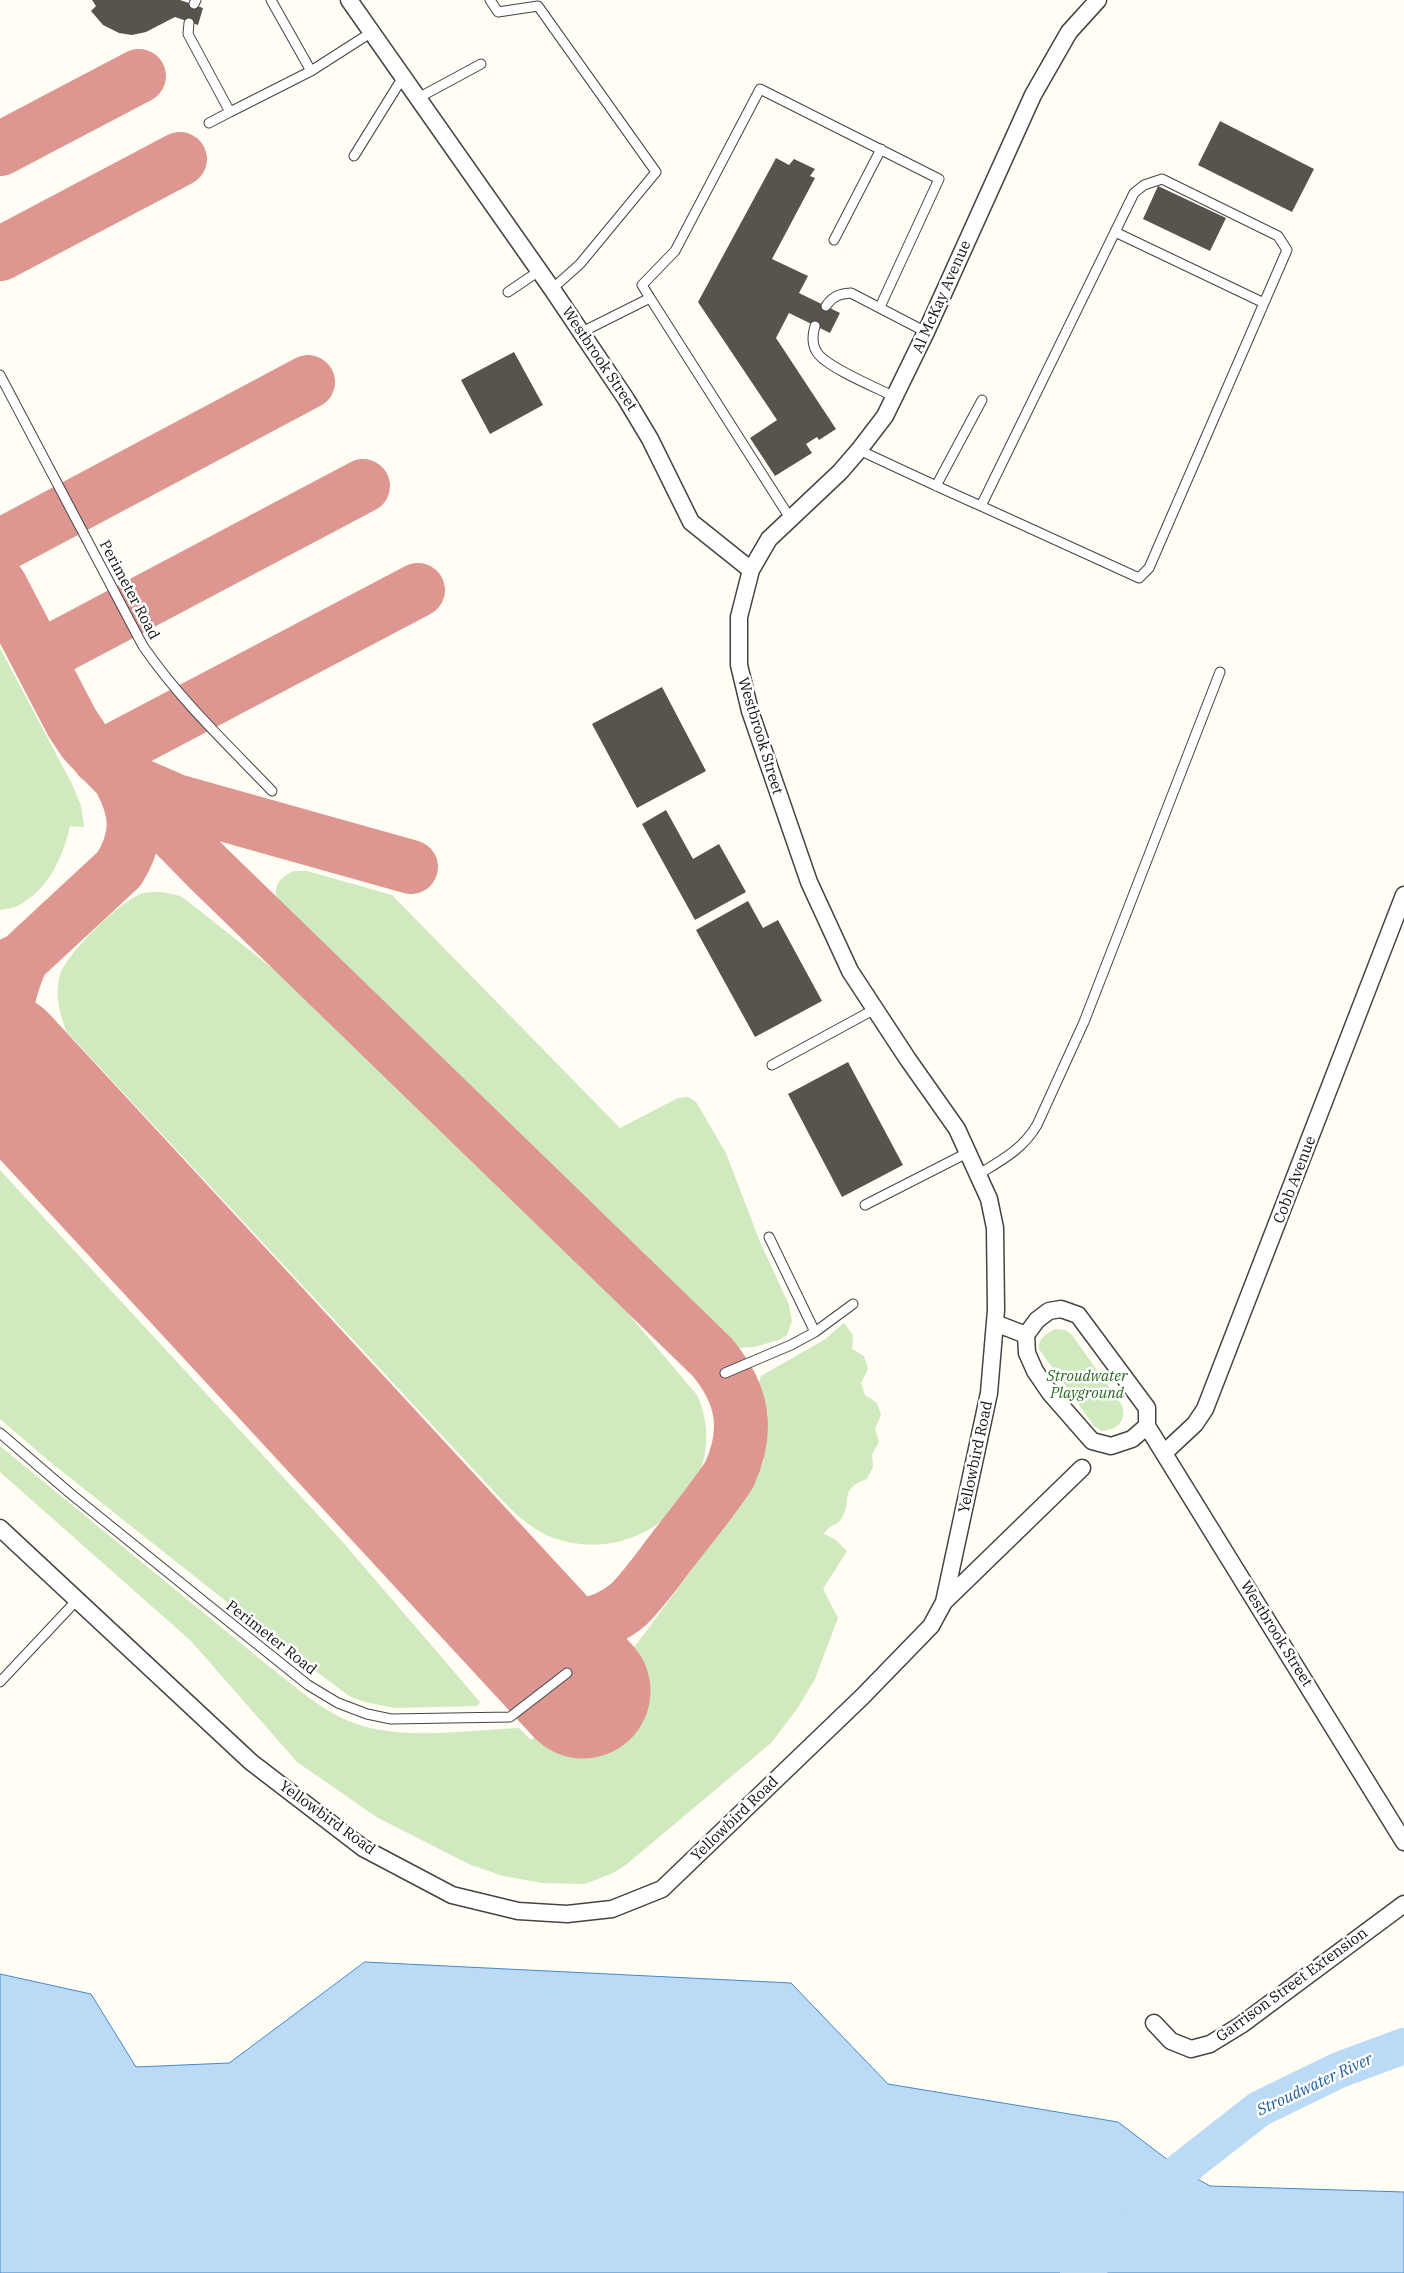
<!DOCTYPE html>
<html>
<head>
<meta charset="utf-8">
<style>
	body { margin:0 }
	canvas { display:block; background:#fffdf4 }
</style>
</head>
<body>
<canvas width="1404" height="2273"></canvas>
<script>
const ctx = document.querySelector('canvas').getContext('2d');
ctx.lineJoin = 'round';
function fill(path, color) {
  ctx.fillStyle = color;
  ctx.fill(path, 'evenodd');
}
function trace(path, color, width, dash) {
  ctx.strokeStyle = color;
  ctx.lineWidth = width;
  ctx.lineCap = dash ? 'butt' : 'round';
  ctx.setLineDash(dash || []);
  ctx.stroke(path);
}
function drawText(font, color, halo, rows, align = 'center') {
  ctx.font = font + ' "IBM Plex Serif",serif';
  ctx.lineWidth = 5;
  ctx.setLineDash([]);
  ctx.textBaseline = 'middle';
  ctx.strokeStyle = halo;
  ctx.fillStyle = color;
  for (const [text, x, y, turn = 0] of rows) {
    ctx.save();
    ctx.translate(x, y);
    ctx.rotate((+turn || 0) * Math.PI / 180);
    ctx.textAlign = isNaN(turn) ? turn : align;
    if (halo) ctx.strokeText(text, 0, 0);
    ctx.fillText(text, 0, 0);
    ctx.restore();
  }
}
fill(new Path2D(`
	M0,648L72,784L81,806L84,827L70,826C63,857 49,889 19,905C14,908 6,909 0,910Z
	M294,871H307L392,895L620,1128L678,1098L688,1097L696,1102L726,1153L760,1242L789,1305L792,1321L787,1335L779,1340L754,1347L735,1348L280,906C272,889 276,879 294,871Z
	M162,892L180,896L190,903L306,995L603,1284L697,1395C737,1483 641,1570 554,1538C526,1528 507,1505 487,1484L66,1031C60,1013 54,995 60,975C66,954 122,899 143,893C149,892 156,892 162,892Z
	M0,1170L341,1540L480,1702L477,1706L395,1708L365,1702L349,1696L285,1648L49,1461L0,1419Z
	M844,1323L853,1335L852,1349L864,1356L868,1369L861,1383L865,1395L877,1403L881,1415L875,1429L879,1442L872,1454L873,1467L867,1479C837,1490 854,1499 841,1519C837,1526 829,1524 824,1534L836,1540L847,1551L823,1589L838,1618L815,1679L797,1709L771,1743L627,1864L613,1873L585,1884L543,1883L503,1876L471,1865L378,1818L297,1762L191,1641L0,1472V1446L271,1668C297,1688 323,1712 354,1723C402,1741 469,1730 519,1728L531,1740L636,1645L743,1501L763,1463L767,1437L768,1414L759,1383L761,1376L824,1340Z
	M1055,1329L1066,1330L1072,1335L1122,1405C1127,1421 1117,1430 1102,1431L1094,1426L1039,1349C1038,1338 1046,1334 1055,1329Z`), '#d1e9be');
const water = new Path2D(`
	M365,1962L791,1983L888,2084L1118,2122L1181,2170L1210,2186L1404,2192V2273H0V1974L91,1994L136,2067L229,2063Z`);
fill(water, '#badaf5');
trace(water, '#4389ca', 1);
trace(new Path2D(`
	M1078,2273L1147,2218L1181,2170L1259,2109L1339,2070L1404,2046`), '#badaf5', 36);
trace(new Path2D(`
	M0,149L139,76
	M0,254L180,159
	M0,546L308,382
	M0,585L72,723L84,741L96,754L209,869L712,1357C743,1394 750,1430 729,1475C712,1501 691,1526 672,1551C658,1569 645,1588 629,1604C601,1629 558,1632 525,1616C513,1609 502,1600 491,1591
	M38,658L363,486
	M99,758L418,590
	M132,782L176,801L411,867
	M22,959C0,1009 0,1039 25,1087
	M0,970L22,959L119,869C139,836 138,813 120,779`), '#de9690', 54);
trace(new Path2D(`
	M0,1060L583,1691`), '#de9690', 135);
fill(new Path2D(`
	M92,0H180L203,8L198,25L175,17L146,32L132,35L119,33L103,25L91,11L96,6Z
	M1220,121L1314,169L1292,212L1198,165Z
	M776,158L789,165L794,159L815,169L810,176L815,178L772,259L808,276L799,293L840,313L830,333L789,313L776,338L836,429L819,440L817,437L806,444L812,453L775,476L750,438L777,420L698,302Z
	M1158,186L1226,218L1210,251L1143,219Z
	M514,352L543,405L490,434L461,380Z
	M662,687L706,771L637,808L592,724Z
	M666,810L693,859L719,844L746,892L695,920L642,824Z
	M748,901L763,928L778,920L822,1001L755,1037L696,930Z
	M848,1062L903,1165L842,1197L788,1094Z`), '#59534d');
const service = new Path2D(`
	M271,0L311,71
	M490,0L498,12L538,6L656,172L580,264L552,289
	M194,4L196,0
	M189,23L188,34L230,112L311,71L372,32
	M418,98L481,64
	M209,123L230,112
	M354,156L403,77
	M1115,232L1264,303
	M834,240L881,149
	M508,292L539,271
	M650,298L790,518
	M826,306C833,296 839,294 851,293L926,332
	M815,326C812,336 812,347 819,355C831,369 877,388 895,397
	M582,332L650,298L642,285L675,251L760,89L939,179L880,307
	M0,375L143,646C180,700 227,744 272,791
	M859,450C900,469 940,488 981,506L1139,578L1149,568L1287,250L1278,236L1162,179L1144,185L1134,193L981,506
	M936,486L982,400
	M772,1065L875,1009
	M979,1174C1002,1160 1023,1149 1037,1125L1084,1022L1220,672
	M865,1205L969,1152
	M769,1237L815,1332
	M725,1373L791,1345L815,1332L853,1304
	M0,1433L71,1494L207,1604L308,1685L338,1703L367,1714L391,1719L510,1717L567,1673
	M0,1682L77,1600`);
const minor = new Path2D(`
	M349,0L552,289L626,399L650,439L691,522L751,570
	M995,1323L1026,1335
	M1147,1426L1132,1439L1111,1446L1092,1441L1050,1393L1035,1371L1027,1353L1026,1335L1037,1320L1049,1311L1061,1309L1078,1315L1147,1408V1426L1404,1842
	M1164,1453L1195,1424L1205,1409L1404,895
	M0,1528L251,1762L363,1848L452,1895L518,1911L567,1914L612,1909L662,1889L862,1697L931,1626L944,1602L989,1393L996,1310L995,1228L989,1199L957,1129L907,1058L850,971L809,882L750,711L739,665V617L751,570L769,539L840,472L859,450L885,416L926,332L1033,95L1069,32L1098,0
	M944,1602L1082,1468
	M1154,2023L1171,2041L1191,2049L1210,2044L1241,2025L1404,1904`);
trace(service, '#444', 11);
trace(minor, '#444', 19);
trace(service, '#fff', 9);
trace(minor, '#fff', 16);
drawText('15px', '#111', '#fff', [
	["Al McKay Avenue",942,297,-66],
	["Westbrook Street",599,359,56],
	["Perimeter Road",129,590,62],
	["Westbrook Street",760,736,73],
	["Cobb Avenue",1295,1180,-69],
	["Yellowbird Road",976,1457,-78],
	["Westbrook Street",1276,1634,58],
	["Perimeter Road",271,1638,38],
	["Yellowbird Road",327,1818,36],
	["Yellowbird Road",735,1819,-44],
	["Garrison Street Extension",1292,1985,-36]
]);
drawText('italic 15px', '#2a6821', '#fff', [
	["Stroudwater",1087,1377],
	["Playground",1087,1394]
]);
drawText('italic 16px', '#1c5ca0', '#fff', [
	["Stroudwater River",1315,2085,-25]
]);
</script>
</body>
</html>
